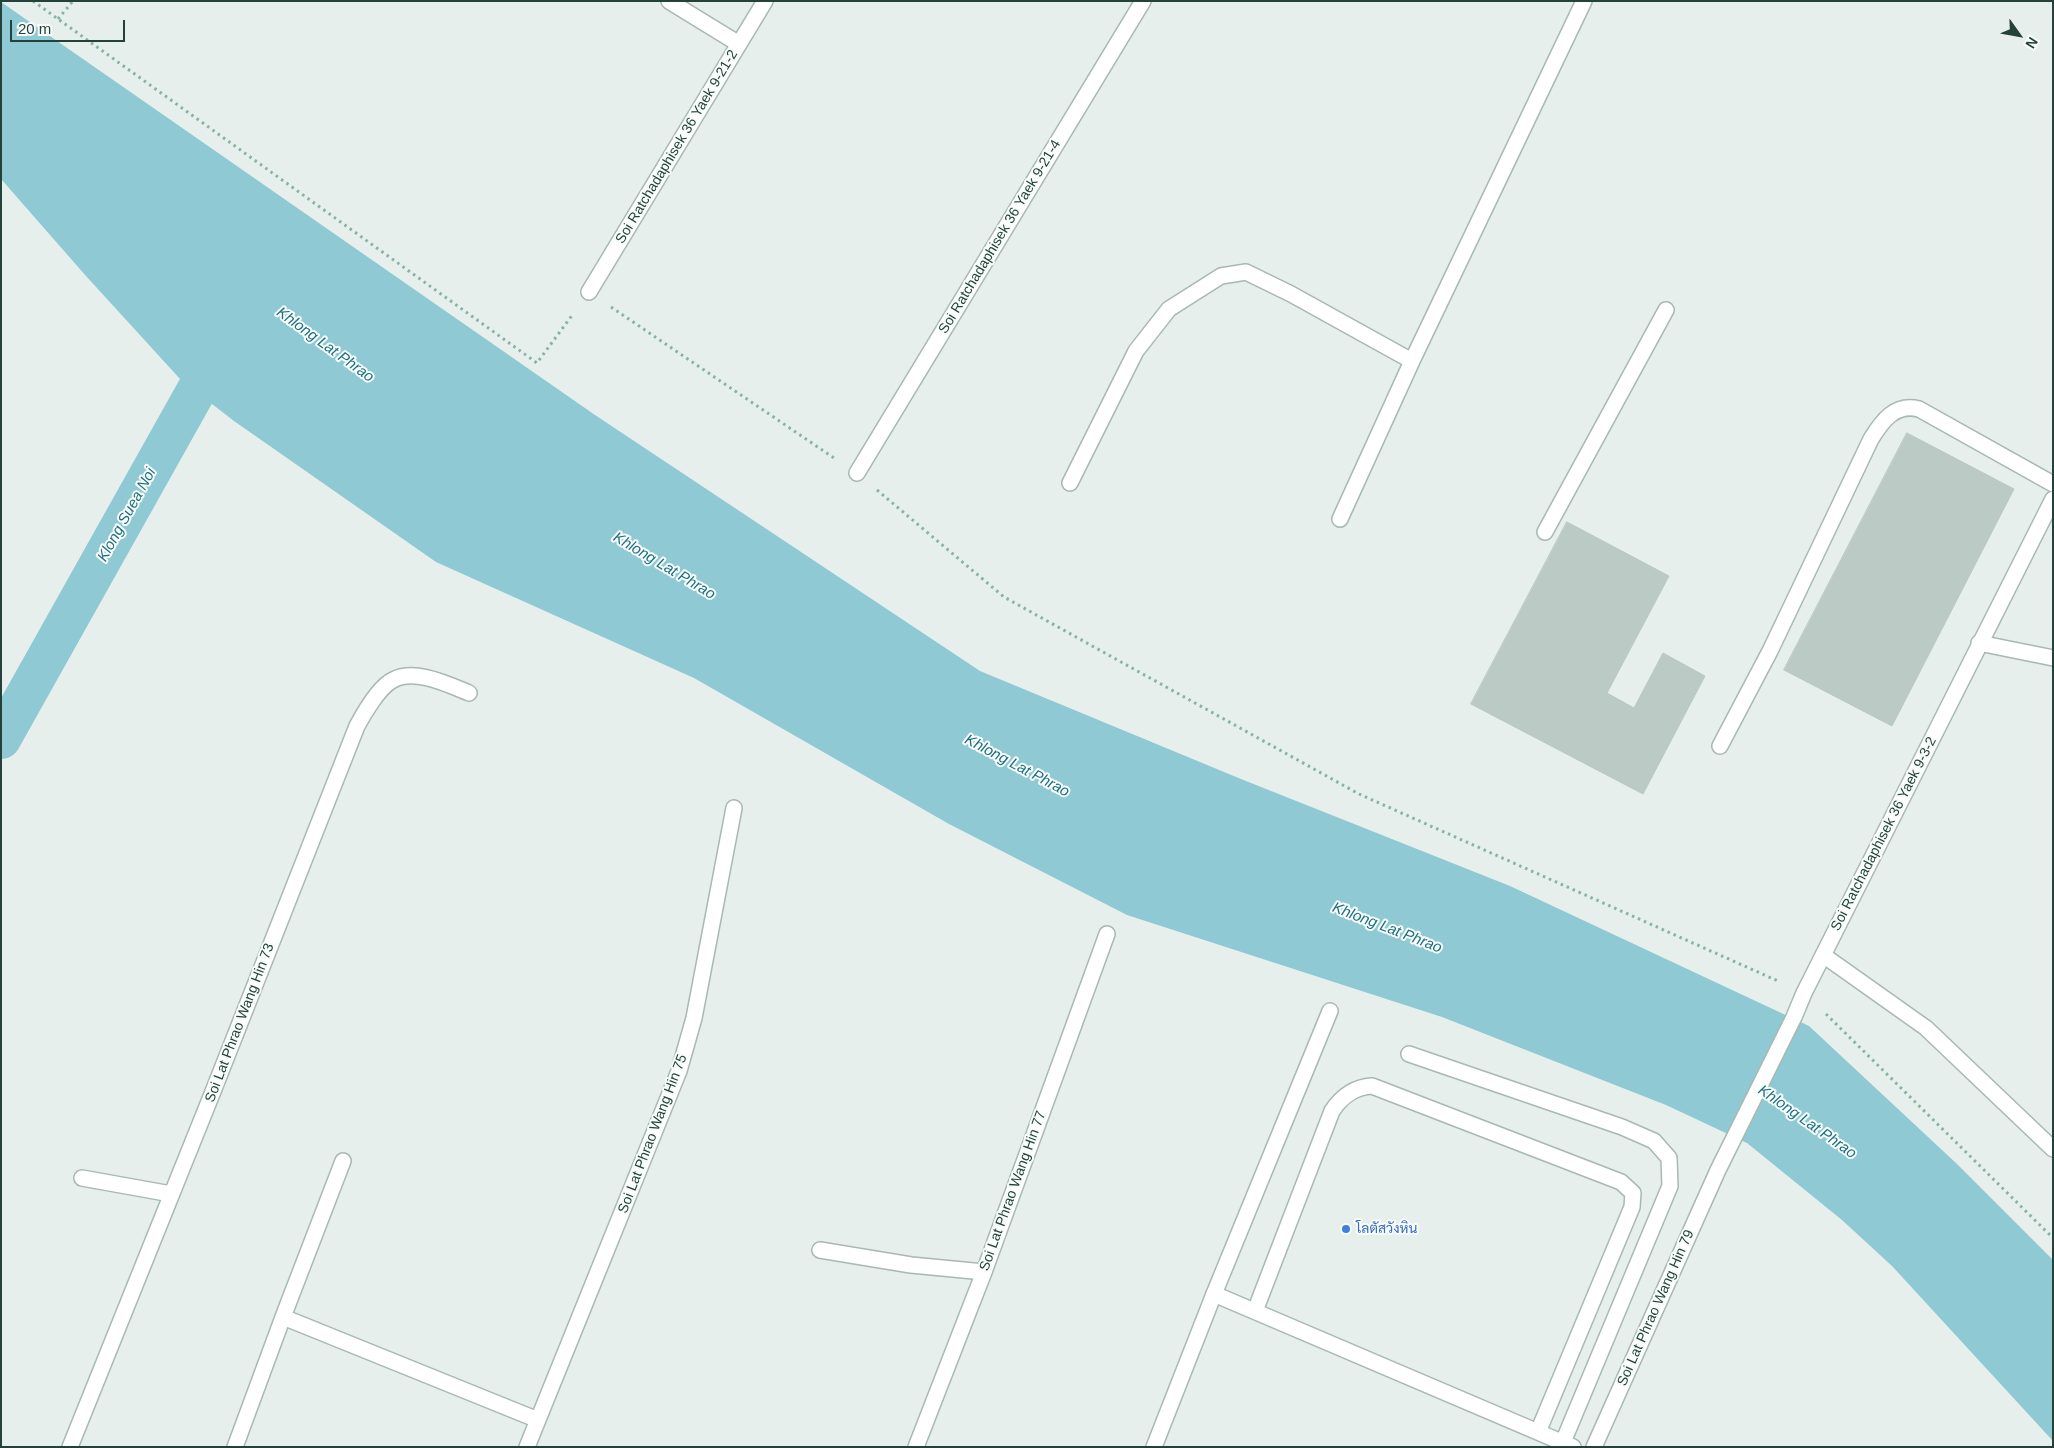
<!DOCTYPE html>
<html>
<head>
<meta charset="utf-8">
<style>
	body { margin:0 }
	#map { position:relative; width:2054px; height:1448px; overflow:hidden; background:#e6efeb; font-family:Helvetica,sans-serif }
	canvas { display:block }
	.frame { position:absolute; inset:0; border:2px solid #24423a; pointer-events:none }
	.north { position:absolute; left:1994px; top:10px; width:50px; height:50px; -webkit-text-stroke:4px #f7fbf9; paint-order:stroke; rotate:122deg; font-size:14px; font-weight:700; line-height:20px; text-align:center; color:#24423a }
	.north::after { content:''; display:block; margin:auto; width:18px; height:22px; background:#24423a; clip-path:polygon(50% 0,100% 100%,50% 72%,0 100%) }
	.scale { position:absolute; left:10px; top:20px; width:115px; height:22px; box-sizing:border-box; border:2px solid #24423a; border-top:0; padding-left:6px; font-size:15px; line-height:18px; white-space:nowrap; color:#24423a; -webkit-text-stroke:4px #f7fbf9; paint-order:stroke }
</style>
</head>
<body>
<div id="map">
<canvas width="2054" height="1448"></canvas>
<div class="frame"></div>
<div class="north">N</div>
<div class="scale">20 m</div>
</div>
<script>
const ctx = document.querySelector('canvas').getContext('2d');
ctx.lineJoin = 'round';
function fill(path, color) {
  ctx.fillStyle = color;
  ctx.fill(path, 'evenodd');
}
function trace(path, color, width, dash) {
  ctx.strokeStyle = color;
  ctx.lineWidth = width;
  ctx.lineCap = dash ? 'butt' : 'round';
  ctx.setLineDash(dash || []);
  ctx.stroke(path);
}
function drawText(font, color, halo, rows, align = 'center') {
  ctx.font = font + ' Helvetica,Sarabun,sans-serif';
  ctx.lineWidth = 4;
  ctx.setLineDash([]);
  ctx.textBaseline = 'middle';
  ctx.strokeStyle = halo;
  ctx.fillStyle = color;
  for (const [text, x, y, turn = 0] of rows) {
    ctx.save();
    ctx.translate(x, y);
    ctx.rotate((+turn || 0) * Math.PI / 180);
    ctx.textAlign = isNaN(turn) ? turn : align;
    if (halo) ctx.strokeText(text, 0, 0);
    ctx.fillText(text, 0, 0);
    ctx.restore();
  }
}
fill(new Path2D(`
	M1,2L595,415L980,671L1241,779L1510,886L1809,1026L1957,1164L2053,1260V1441L1892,1266L1842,1220L1747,1143L1666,1105L1442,1017L1127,915L949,824L694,678L436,562L234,421L181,380L86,276L1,179Z`), '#8ec9d4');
trace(new Path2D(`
	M1,739L223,343`), '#8ec9d4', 40);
const building = new Path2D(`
	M1907,433L2014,489L1892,726L1784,670Z
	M1567,522L1669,576L1607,693L1634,708L1663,653L1705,676L1643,794L1471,704Z`);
fill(building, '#bbcac4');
trace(building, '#b8c9c2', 1);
const lane = new Path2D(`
	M1545,532L1666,310
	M1979,643L2053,658
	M1720,746L1770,651L1871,439C1882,421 1895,403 1919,409L2053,484
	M1409,1054L1622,1127L1654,1141L1669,1158L1670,1186L1561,1447
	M820,1250L911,1265L984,1272
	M1214,1294L1573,1447
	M1255,1311L1332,1111C1342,1096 1354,1087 1372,1086L1621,1182L1633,1193L1632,1207L1538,1432`);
const street = new Path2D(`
	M669,1L739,44
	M589,292L765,1
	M857,473L1143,1
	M1070,483L1136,351L1169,309L1221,276L1246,272L1291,294L1412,361
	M1340,519L1412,361L1584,1
	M1823,955L1926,1028L2053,1149
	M343,1161L283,1317L538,1420
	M82,1178L171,1194
	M70,1447L214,1089L357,726C364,713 380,686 393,680C415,668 449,685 469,693
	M235,1447L283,1317
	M527,1447L679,1071L694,1018L734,808
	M916,1447L984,1272L1107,934
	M1154,1447L1214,1294L1330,1011
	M1594,1447L1718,1170L1794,1017L1804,993L2053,499`);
trace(lane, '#a8b8b2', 18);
trace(street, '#a8b8b2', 18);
trace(new Path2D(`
	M33,1L537,363L573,314
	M58,19L73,1
	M611,307L834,458
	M877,490L1004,597L1359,794L1778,981
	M1826,1014L2053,1238`), '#86b3a5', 3, [2.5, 4]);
trace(lane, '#fff', 15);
trace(street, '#fff', 15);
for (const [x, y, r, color] of [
	[1346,1229,5,"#3f7fe0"]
]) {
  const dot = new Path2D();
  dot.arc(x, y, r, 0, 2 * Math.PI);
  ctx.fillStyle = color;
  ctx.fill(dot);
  trace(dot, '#f7fbf9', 2);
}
drawText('14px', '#24423a', '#f7fbf9', [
	["Soi Ratchadaphisek 36 Yaek 9-21-2",677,147,-59],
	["Soi Ratchadaphisek 36 Yaek 9-21-4",1000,237,-59],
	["Soi Ratchadaphisek 36 Yaek 9-3-2",1884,834,-63],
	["Soi Lat Phrao Wang Hin 73",240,1023,-69],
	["Soi Lat Phrao Wang Hin 75",653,1134,-69],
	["Soi Lat Phrao Wang Hin 77",1013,1191,-70],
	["Soi Lat Phrao Wang Hin 79",1656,1308,-66]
]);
drawText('14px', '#366cbe', '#f7fbf9', [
	["โลตัสวังหิน",1356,1229]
], 'left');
drawText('italic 15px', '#1c6f80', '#f7fbf9', [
	["Khlong Lat Phrao",325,345,36],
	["Klong Suea Noi",127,515,-61],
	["Khlong Lat Phrao",664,566,31],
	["Khlong Lat Phrao",1017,766,28],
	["Khlong Lat Phrao",1387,928,21],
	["Khlong Lat Phrao",1807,1122,35]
]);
</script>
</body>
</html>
